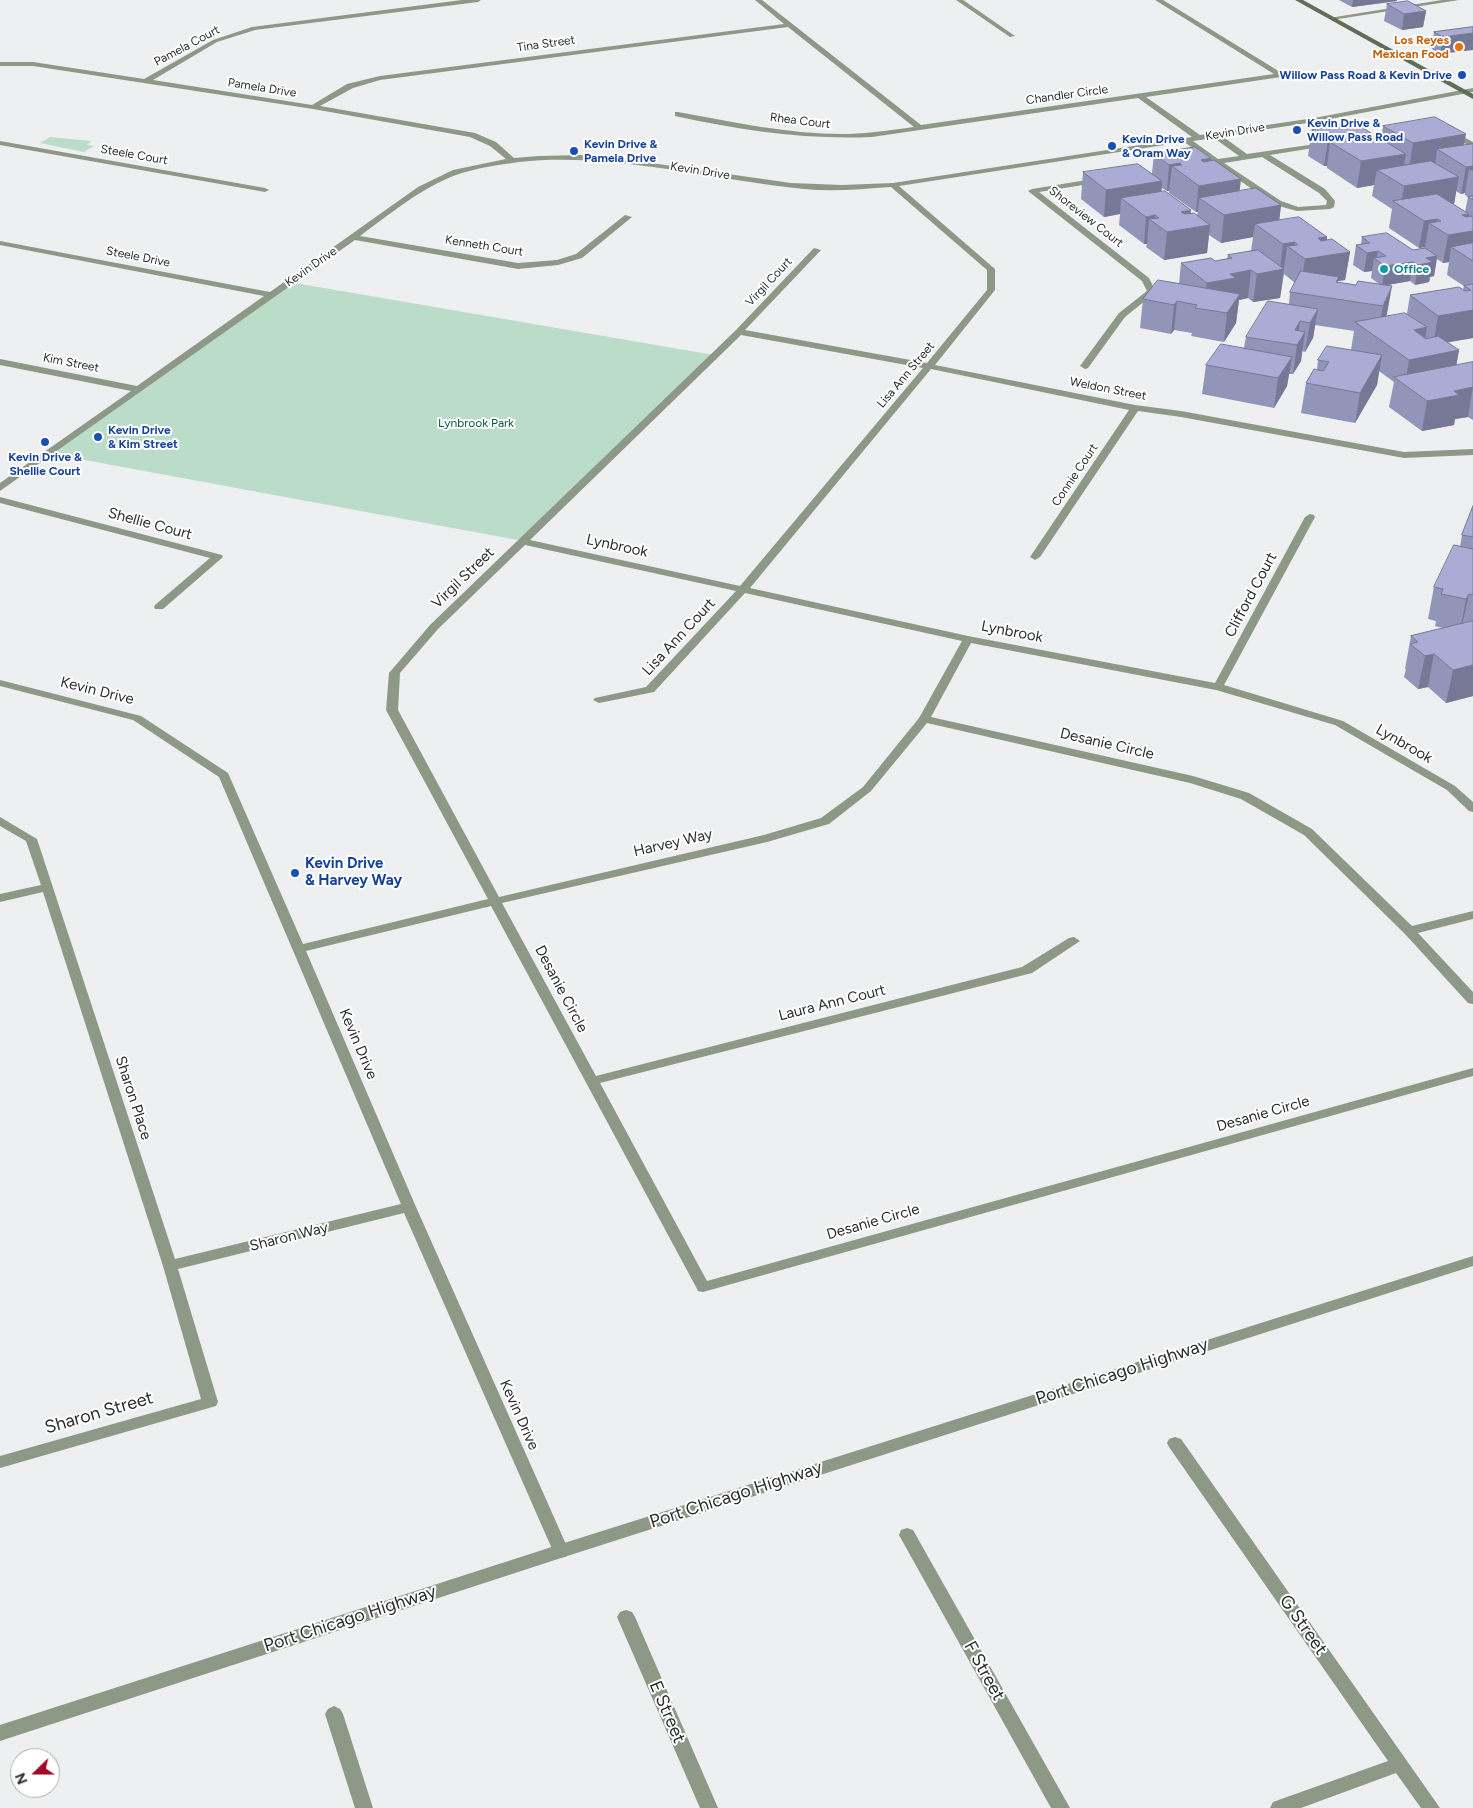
<!DOCTYPE html>
<html>
<head>
<meta charset="utf-8">
<style>
	body { margin:0 }
	#map { position:relative; width:1473px; height:1808px; overflow:hidden; background:#eeeff0; font-family:Figtree,sans-serif }
	canvas { display:block }
	.north { position:absolute; left:10px; top:1748px; width:50px; height:50px; box-sizing:border-box; background:#fff; border:1px solid #aaabab; border-radius:50%; rotate:248deg; font-size:14px; font-weight:700; line-height:20px; text-align:center; color:#2b2c2c }
	.north::after { content:''; display:block; margin:auto; width:18px; height:22px; background:#a30527; clip-path:polygon(50% 0,100% 100%,50% 72%,0 100%) }
</style>
</head>
<body>
<div id="map">
<canvas width="1473" height="1808"></canvas>
<div class="north">N</div>
</div>
<script>
const ctx = document.querySelector('canvas').getContext('2d');
ctx.lineJoin = 'round';
function fill(path, color) {
  ctx.fillStyle = color;
  ctx.fill(path, 'evenodd');
}
function trace(path, color, width, dash) {
  ctx.strokeStyle = color;
  ctx.lineWidth = width;
  ctx.lineCap = dash ? 'butt' : 'round';
  ctx.setLineDash(dash || []);
  ctx.stroke(path);
}
function drawText(font, color, halo, rows, align = 'center') {
  ctx.font = font + ' Figtree,sans-serif';
  ctx.lineWidth = 4;
  ctx.setLineDash([]);
  ctx.textBaseline = 'middle';
  ctx.strokeStyle = halo;
  ctx.fillStyle = color;
  for (const [text, x, y, turn = 0] of rows) {
    ctx.save();
    ctx.translate(x, y);
    ctx.rotate((+turn || 0) * Math.PI / 180);
    ctx.textAlign = isNaN(turn) ? turn : align;
    if (halo) ctx.strokeText(text, 0, 0);
    ctx.fillText(text, 0, 0);
    ctx.restore();
  }
}
fill(new Path2D(`
	M50,137L91,141L87,145L94,146L84,152L40,143Z
	M289,282L714,355L523,541L47,453Z`), '#bcdcca');
fill(new Path2D(`
	M462,0H481L478,2L255,30L217,42L153,80L312,105L347,84L380,76L784,24L755,0H762L921,125L1274,74L1155,0H1163L1285,75L1281,77L1146,97L1200,135L1314,118L1473,88V92L1314,122L1222,136L1247,154L1329,142V146H1326L1270,155L1325,189L1335,201L1334,207L1330,209L1297,211L1275,205L1216,164L1197,166V162L1210,160L1184,142L899,186L995,269V290L935,365L1135,405L1181,411L1404,452L1473,449V455L1404,458L1181,417L1138,411L1040,557L1035,560L1030,557L1129,410L931,369L750,588L968,636L1215,683L1305,517L1310,514L1314,515L1315,517L1224,685L1343,721L1455,786L1473,802V812L1469,811L1447,790L1335,725L1216,690L971,643L931,717L1193,776L1249,793L1312,829L1412,926L1473,911V919L1418,933L1473,992V1004L1468,1003L1405,934L1304,835L1241,799L1190,783L927,723L871,791L829,824L767,842L502,903L596,1076L1022,967L1069,938L1074,937L1080,941L1032,973L600,1083L707,1281L1473,1068V1076L703,1292L698,1291L696,1287L491,906L306,951L416,1207L569,1551L567,1556L561,1558L555,1556L553,1551L404,1213L178,1269L218,1402L216,1406L0,1468V1456L201,1399L163,1266L43,892L0,902V894L41,885L26,841L0,826V817L37,839L175,1259L401,1204L219,777L133,720L0,686V680L141,716L228,773L303,944L488,899L386,710L389,673L430,625L736,330L814,248L821,250L745,330L927,363L987,290V270L891,187C862,189 833,192 804,189C709,180 615,152 519,162C498,165 476,168 456,175C421,188 390,214 360,236L518,263L557,260L576,254L625,215L632,217L582,258L558,265L518,269L355,240L0,491V483L131,391L0,365V359L137,386L264,296L0,245V241L270,292L418,187L453,170L506,159L490,146L470,137L313,109L33,66H0V62H33L144,79L213,40L252,27ZM788,27L914,127C892,130 871,133 849,134C791,135 734,122 678,112H675V116C739,130 806,140 872,137L1138,98L1192,137L893,183L842,185L791,183L623,159L581,155L539,156L514,158L496,142L475,133L320,106L353,88L380,80ZM1214,138L1239,156L1218,159L1193,141ZM1262,157L1319,193L1327,201L1326,205L1298,207L1281,201L1224,163ZM741,335L923,368L740,586L530,540ZM525,545L736,591L646,687L595,698L593,700L599,703L654,692L745,593L962,641L919,718L863,787L821,818L764,835L499,897L398,710L400,673L438,629Z
	M956,0H963L1015,36L1010,37Z
	M1442,0H1459L1332,20L1329,18Z
	M1448,132H1454L1473,142V147L1448,136Z
	M0,141L265,188L269,190L265,192L0,145Z
	M1099,178L1103,180L1102,182L1039,192L1149,278L1156,292L1125,317L1088,368L1085,369L1080,366L1119,313L1147,291L1142,281L1028,191L1032,189Z
	M0,497L222,555L223,557L163,609H155L154,607L155,605L210,558L0,503Z
	M1175,1437L1181,1439L1440,1808H1421L1396,1773L1301,1808H1270L1273,1802L1388,1761L1169,1447L1167,1443L1169,1439Z
	M907,1528L913,1530L1070,1808H1051L899,1535L901,1530Z
	M626,1610L632,1612L635,1617L718,1808H700L617,1617L620,1612Z
	M334,1706L340,1709L343,1714L373,1808H355L325,1714L328,1709Z`), '#8e9887');
fill(new Path2D(`
	M1473,1256V1266L561,1558L0,1741V1725L561,1544Z`), '#8e9887');
fill(new Path2D(`
	M1295,0H1303L1473,94V99Z`), '#616e56');
fill(new Path2D(`
	M1339,0H1397V1L1352,7Z
	M1387,4L1426,11L1423,27L1402,30L1384,21Z
	M1473,27L1440,54L1432,49L1434,32Z
	M1383,126L1464,146L1473,144V338L1447,342L1459,350L1456,366L1473,362V420L1468,417L1455,419L1454,425L1422,431L1389,407L1394,382L1379,371L1377,385L1355,423L1301,413L1306,383L1317,370L1318,360L1351,350L1354,331L1315,325L1313,338L1305,352L1302,351L1301,361L1293,374H1289L1287,386L1274,408L1202,394L1206,365L1244,348L1246,337L1289,304L1290,292L1295,283L1284,274L1280,298L1253,302L1248,298L1239,300L1236,323L1224,342L1191,336L1192,333L1174,330L1171,334L1140,328L1143,299L1179,284L1181,263L1215,261L1227,259L1228,255L1251,251L1253,237L1221,243L1209,235L1207,253L1164,260L1146,247L1147,244H1144L1119,225L1120,214L1104,217L1081,199L1083,172L1152,173L1154,154L1211,158V160L1240,191L1281,205L1279,220L1327,237V240L1350,252L1345,280L1338,281V282L1356,285L1379,284L1371,278L1372,271L1364,272L1353,265L1356,245L1361,244L1362,237L1413,250L1424,248L1425,247L1419,248L1389,228L1392,209L1372,196L1374,185L1357,188L1327,168V166H1324L1308,156L1312,130L1370,136L1381,139ZM1162,188L1167,191H1169V193L1196,212H1198L1197,215L1190,213L1161,192ZM1456,191L1461,194L1465,193V195L1468,197L1465,212L1453,204H1454ZM1437,259L1443,263L1449,262L1447,275L1464,286L1463,290L1410,295L1407,314L1386,316L1387,314V285L1410,281L1415,285L1429,282L1430,277L1434,276Z
	M1473,506V696L1446,703L1428,687L1418,689L1404,677L1406,669H1405L1411,636L1443,628L1435,626L1436,621L1428,619L1434,587L1460,547L1462,535Z`), '#9294b8');
fill(new Path2D(`
	M1353,0H1397V1L1352,7Z
	M1426,11L1423,27L1402,30L1404,14Z
	M1473,33V50L1440,54L1443,37Z
	M1371,133L1367,159L1358,135Z
	M1466,134L1461,160L1437,149L1435,165L1409,170L1413,143Z
	M1337,139L1336,146L1330,142L1327,166H1324L1328,140Z
	M1406,154L1401,181L1377,170L1374,185L1357,188L1361,161Z
	M1211,158L1208,184L1241,179L1238,206L1199,198L1198,212H1196L1201,160Z
	M1180,163L1179,171L1172,166L1169,191H1167L1169,165Z
	M1473,166V171L1469,169L1465,193L1461,194L1466,167Z
	M1459,177L1454,204L1409,212L1401,206L1404,186Z
	M1162,181L1160,207L1121,198L1120,214L1104,217L1106,190Z
	M1281,205L1278,232L1255,224L1253,237L1221,243L1224,215Z
	M1191,210L1189,229L1210,225L1207,253L1164,260L1167,232L1181,212Z
	M1469,214L1466,232L1473,231V258L1451,247L1449,262L1443,263L1448,235L1462,215Z
	M1155,215L1154,223L1149,219L1147,244H1144L1146,217Z
	M1437,219L1435,227L1429,223L1425,247L1419,248L1424,221Z
	M1327,237L1325,256L1350,252L1345,280L1338,281L1335,299L1301,287L1305,259L1318,238Z
	M1295,242L1293,251L1287,246L1280,298L1253,302L1257,274L1280,270L1283,244Z
	M1378,251L1376,260L1374,258L1372,271L1364,272L1367,253Z
	M1437,256L1434,276L1430,277L1429,282L1415,285L1418,265L1426,258Z
	M1413,262L1410,281L1382,286L1385,266Z
	M1251,270L1248,298L1239,300L1236,323L1224,342L1227,313L1203,309L1207,283L1230,274Z
	M1392,286L1387,314L1378,334L1383,306Z
	M1177,301L1174,330L1171,334L1174,305Z
	M1318,309L1313,338L1305,352L1310,323Z
	M1473,310V338L1433,345L1438,316Z
	M1300,321L1297,345L1295,330Z
	M1427,327L1422,356L1414,330Z
	M1305,332L1301,361L1293,374L1297,345Z
	M1459,350L1454,379L1405,385L1409,360Z
	M1382,355L1377,385L1355,423L1360,393Z
	M1292,357L1287,386L1274,408L1278,378Z
	M1473,387L1468,417L1455,419L1454,425L1422,431L1427,401L1454,391Z
	M1469,594L1462,626L1460,632L1466,599Z
	M1434,654L1428,687L1418,689L1425,656Z
	M1473,665V696L1446,703L1453,670Z`), '#777896');
const building = new Path2D(`
	M1408,1L1426,11L1404,14L1387,4Z
	M1473,27V33L1443,37L1434,32Z
	M1435,117L1466,134L1413,143L1383,126Z
	M1355,123L1371,133L1358,135L1361,137L1374,135L1406,154L1361,161L1330,142L1340,140L1337,139L1328,140L1312,130Z
	M1473,144V166L1466,167L1437,149Z
	M1195,147L1211,158L1201,160L1204,162L1214,160L1241,179L1199,186L1172,166L1182,165L1180,163L1169,165L1154,154Z
	M1431,161L1459,177L1404,186L1377,170Z
	M1138,164L1162,181L1106,190L1083,172Z
	M1256,188L1281,205L1224,215L1199,198Z
	M1165,191L1191,210L1181,212L1185,214L1194,213L1210,225L1167,232L1149,219L1159,218L1155,215L1146,217L1121,198Z
	M1437,194L1469,214L1462,215L1466,217L1473,216V231L1448,235L1429,223L1441,221L1437,219L1424,221L1393,201Z
	M1473,196V200L1468,197Z
	M1299,217L1327,237L1318,238L1321,241L1332,239L1350,252L1305,259L1287,246L1298,245L1295,242L1283,244L1255,224Z
	M1387,233L1413,250L1425,248L1437,256L1426,258L1433,262L1418,265L1413,262L1385,266L1374,258L1386,256L1378,251L1367,253L1356,245L1370,243L1362,237Z
	M1473,243V261L1451,247Z
	M1258,250L1284,269L1257,274L1251,270L1230,274L1236,278L1207,283L1181,263L1211,258L1215,261L1232,258L1228,255Z
	M1301,271L1339,277L1336,282L1356,285L1358,281L1392,286L1383,306L1290,292Z
	M1158,280L1240,294L1227,313L1195,308L1197,305L1177,301L1174,305L1143,299Z
	M1473,284V310L1438,316L1410,295L1459,287L1465,291L1471,290L1464,286Z
	M1268,301L1318,309L1310,323L1300,321L1295,330L1305,332L1297,345L1246,337Z
	M1405,313L1427,327L1414,330L1426,339L1438,336L1459,350L1409,360L1355,322Z
	M1221,344L1292,357L1278,378L1206,365Z
	M1327,346L1382,355L1360,393L1306,383L1314,369L1323,371L1329,362L1318,360Z
	M1473,362V387L1454,391L1459,395L1427,401L1394,377Z
	M1473,506V537L1462,535Z
	M1454,545L1473,549V595L1469,594L1466,599L1441,594L1443,589L1434,587Z
	M1473,621V665L1453,670L1434,654L1425,656L1410,644L1418,642L1411,636Z`);
fill(building, '#aaacd6');
trace(building, '#777896', 1);
for (const [x, y, r, color] of [
	[1459,47,5,"#e8710a"],
	[1462,75,5,"#1a4fb4"],
	[1297,130,5,"#1a4fb4"],
	[1112,146,5,"#1a4fb4"],
	[574,151,5,"#1a4fb4"],
	[1384,269,5,"#0f9aa8"],
	[98,437,5,"#1a4fb4"],
	[45,442,5,"#1a4fb4"],
	[295,873,5,"#1a4fb4"]
]) {
  const dot = new Path2D();
  dot.arc(x, y, r, 0, 2 * Math.PI);
  ctx.fillStyle = color;
  ctx.fill(dot);
  trace(dot, '#fff', 2);
}
drawText('bold 12px', '#c56008', '#fff', [
	["Los Reyes",1449,40],
	["Mexican Food",1449,54]
], 'right');
drawText('12px', '#2b2c2c', '#fff', [
	["Tina Street",546,44,-8],
	["Pamela Court",187,46,-28],
	["Pamela Drive",262,88,9],
	["Chandler Circle",1067,95,-8],
	["Rhea Court",800,121,7],
	["Kevin Drive",1235,132,-9],
	["Steele Court",134,155,10],
	["Kevin Drive",700,171,9],
	["Shoreview Court",1086,217,38],
	["Kenneth Court",484,246,9],
	["Steele Drive",138,257,11],
	["Kevin Drive",311,267,-35],
	["Virgil Court",769,282,-47],
	["Kim Street",71,363,11],
	["Lisa Ann Street",906,375,-50],
	["Weldon Street",1108,389,11],
	["Connie Court",1075,475,-56]
]);
drawText('bold 12px', '#164399', '#fff', [
	["Willow Pass Road & Kevin Drive",1452,75,"right"],
	["Kevin Drive &",1307,123],
	["Willow Pass Road",1307,137],
	["Kevin Drive",1122,139],
	["& Oram Way",1122,153],
	["Kevin Drive &",584,144],
	["Pamela Drive",584,158],
	["Kevin Drive",108,430],
	["& Kim Street",108,444],
	["Kevin Drive &",45,457,"center"],
	["Shellie Court",45,471,"center"]
], 'left');
drawText('bold 12px', '#0d838f', '#fff', [
	["Office",1394,269]
], 'left');
drawText('12px', '#065a3a', '#fff', [
	["Lynbrook Park",476,423]
]);
drawText('15px', '#2b2c2c', '#fff', [
	["Shellie Court",150,524,15],
	["Lynbrook",617,546,12],
	["Virgil Street",463,578,-44],
	["Clifford Court",1251,595,-62],
	["Lynbrook",1012,632,11],
	["Lisa Ann Court",679,637,-47],
	["Kevin Drive",97,691,14],
	["Desanie Circle",1107,744,13],
	["Lynbrook",1404,744,30],
	["Harvey Way",673,843,-13],
	["Desanie Circle",561,989,62],
	["Laura Ann Court",832,1003,-14],
	["Kevin Drive",358,1044,67],
	["Sharon Place",133,1098,72],
	["Desanie Circle",1263,1114,-16],
	["Desanie Circle",873,1222,-16],
	["Sharon Way",289,1237,-14],
	["Kevin Drive",519,1415,66]
]);
drawText('bold 15px', '#164399', '#fff', [
	["Kevin Drive",305,864],
	["& Harvey Way",305,881]
], 'left');
drawText('18px', '#2b2c2c', '#fff', [
	["Port Chicago Highway",1122,1372,-18],
	["Sharon Street",99,1413,-16],
	["Port Chicago Highway",736,1495,-18],
	["Port Chicago Highway",350,1619,-18],
	["G Street",1303,1625,55],
	["F Street",984,1671,61],
	["E Street",667,1712,67]
]);
</script>
</body>
</html>
